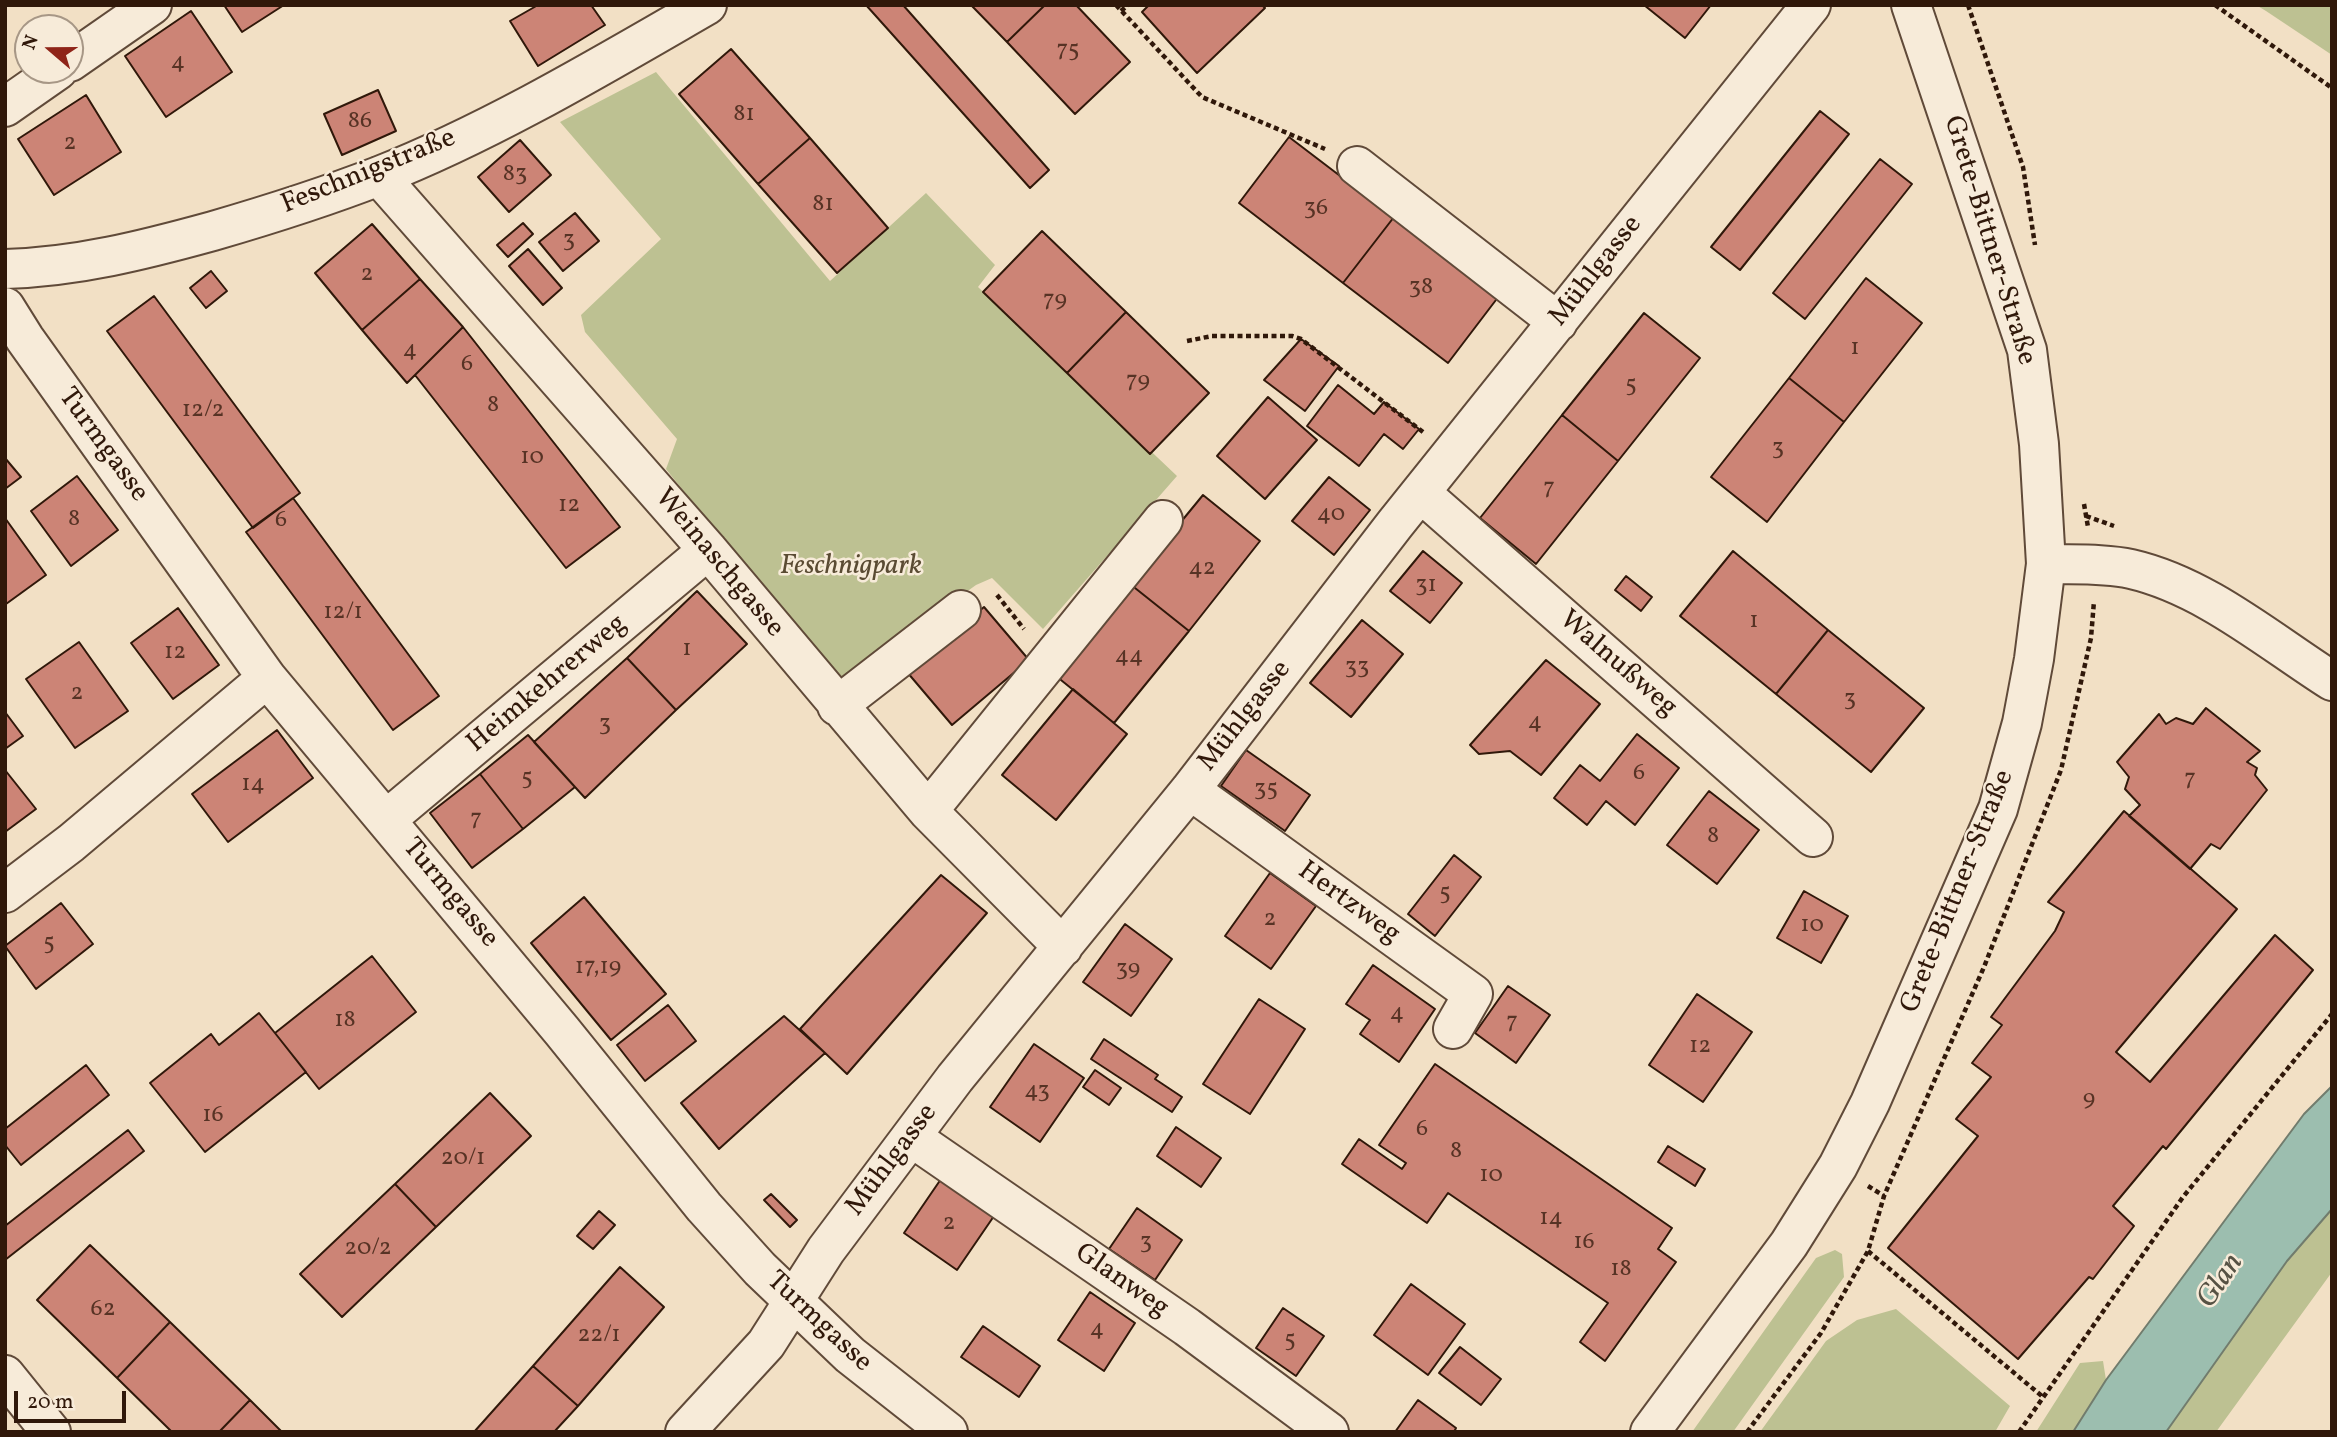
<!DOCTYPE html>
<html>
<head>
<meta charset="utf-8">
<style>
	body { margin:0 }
	#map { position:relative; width:2337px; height:1437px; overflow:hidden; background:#f2e0c5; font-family:Vollkorn,serif }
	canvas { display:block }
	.frame { position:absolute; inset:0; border:7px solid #30180a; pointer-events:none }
	.north { position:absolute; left:14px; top:14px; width:70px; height:70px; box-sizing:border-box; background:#f7ebd9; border:2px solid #a79786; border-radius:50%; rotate:290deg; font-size:19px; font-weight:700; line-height:28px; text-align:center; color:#30180a }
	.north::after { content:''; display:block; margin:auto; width:24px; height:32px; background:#8f2418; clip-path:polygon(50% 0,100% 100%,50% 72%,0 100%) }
	.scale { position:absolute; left:14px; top:1391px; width:112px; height:32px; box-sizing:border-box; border:4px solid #30180a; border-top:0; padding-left:9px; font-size:21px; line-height:24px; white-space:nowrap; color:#30180a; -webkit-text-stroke:5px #f7ebd9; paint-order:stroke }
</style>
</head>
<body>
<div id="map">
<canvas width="2337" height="1437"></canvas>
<div class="frame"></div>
<div class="north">N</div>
<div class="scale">20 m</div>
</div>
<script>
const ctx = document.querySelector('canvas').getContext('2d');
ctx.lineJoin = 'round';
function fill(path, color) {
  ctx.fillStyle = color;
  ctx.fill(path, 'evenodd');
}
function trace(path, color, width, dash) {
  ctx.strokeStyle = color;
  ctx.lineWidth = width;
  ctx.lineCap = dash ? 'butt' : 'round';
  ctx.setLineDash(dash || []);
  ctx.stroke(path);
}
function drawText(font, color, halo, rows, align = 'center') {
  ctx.font = font + ' Vollkorn,serif';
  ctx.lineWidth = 5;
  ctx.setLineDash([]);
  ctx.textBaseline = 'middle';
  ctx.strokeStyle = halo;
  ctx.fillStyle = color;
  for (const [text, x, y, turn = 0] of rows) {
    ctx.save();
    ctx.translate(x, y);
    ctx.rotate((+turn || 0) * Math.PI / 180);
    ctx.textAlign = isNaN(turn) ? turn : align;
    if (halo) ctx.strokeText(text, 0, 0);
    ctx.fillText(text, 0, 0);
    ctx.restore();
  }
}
fill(new Path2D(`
	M2256,5H2332V55L2266,11Z
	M656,72L830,281L926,193L995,265L978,287L1177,476L1043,629L992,578L976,585L837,685L666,469L677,439L585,332L581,315L661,239L560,122Z
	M2332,1209V1272L2216,1432H2166L2287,1261Z
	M1835,1250L1842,1254L1844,1277L1733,1432H1692L1816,1258Z
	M1896,1309L2010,1406L1995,1432H1760L1826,1341L1857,1320Z
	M2103,1361L2106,1380L2073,1432H2036L2080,1363Z`), '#bdc192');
const water = new Path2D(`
	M2332,1086V1209L2287,1261L2166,1432H2073L2106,1380L2304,1114Z`);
fill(water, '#9cbeaf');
trace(water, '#717c6d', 2);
const building = new Path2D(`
	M224,5H284L242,32Z
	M538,5H591L605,25L538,66L510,21Z
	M866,5H903L1049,170L1030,188Z
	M971,5H1045L1007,42Z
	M1045,5H1076L1130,62L1075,114L1007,42Z
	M1149,5H1262L1265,8L1197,73L1142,12Z
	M1644,5H1711L1685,38Z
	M191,11L232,72L166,117L125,56Z
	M731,49L810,138L758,184L679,94Z
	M378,90L396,131L342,155L324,114Z
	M86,95L121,152L54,195L18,139Z
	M1820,111L1849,134L1740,270L1711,247Z
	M1289,137L1394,217L1343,283L1239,203Z
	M810,138L888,228L837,273L758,184Z
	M520,140L551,175L509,212L478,177Z
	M1880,159L1912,184L1805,319L1773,293Z
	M575,213L599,241L563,271L539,242Z
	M1394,217L1499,296L1448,363L1343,283Z
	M523,223L533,234L508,257L497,245Z
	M372,224L420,279L362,330L315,273Z
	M1042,231L1126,312L1067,373L983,292Z
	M528,249L562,288L543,305L509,266Z
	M211,271L227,291L206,308L190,288Z
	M1866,278L1922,323L1844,422L1789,378Z
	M420,279L463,327L407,383L362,330Z
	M154,296L300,493L253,528L107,331Z
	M1126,312L1209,393L1150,454L1067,373Z
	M1644,313L1700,358L1618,461L1562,415Z
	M463,327L620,527L566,568L415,375Z
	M1301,339L1339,366L1305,411L1264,380Z
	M1789,378L1844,422L1767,522L1711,477Z
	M1338,385L1374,414L1384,402L1419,429L1403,449L1384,434L1359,466L1307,426Z
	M1268,397L1317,440L1265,499L1217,456Z
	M1562,415L1618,461L1536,564L1480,518Z
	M5,458L21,477L5,489Z
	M77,476L118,530L71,566L31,511Z
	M1329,477L1370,510L1334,555L1292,521Z
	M1203,495L1260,541L1189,631L1130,584Z
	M293,498L439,696L393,730L246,532Z
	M5,518L46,575L6,604L5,603Z
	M1423,551L1462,583L1430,623L1390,591Z
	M1733,551L1828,630L1776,694L1680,616Z
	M1626,576L1652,597L1641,611L1615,590Z
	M1130,584L1189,631L1114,723L1056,676Z
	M697,591L747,644L676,710L627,658Z
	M984,607L1029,660L952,725L907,672Z
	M178,608L219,665L173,699L131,643Z
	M1362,620L1403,654L1351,717L1310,683Z
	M1828,630L1924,708L1871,772L1776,694Z
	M79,642L128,711L75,748L26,679Z
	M627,658L676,710L585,798L534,742Z
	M1546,660L1600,704L1541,775L1510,751L1479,754L1470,745Z
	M1073,689L1127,734L1056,820L1002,775Z
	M2206,708L2260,751L2247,762L2257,768L2255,775L2267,790L2220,849L2211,844L2190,869L2129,816L2140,805L2125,789L2129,777L2117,762L2159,714L2166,724L2176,718L2193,724Z
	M5,712L23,736L5,749Z
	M277,730L313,778L228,842L192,794Z
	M1637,734L1679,768L1635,825L1606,801L1587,825L1554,798L1580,765L1600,781Z
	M528,735L575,787L523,829L480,774Z
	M1246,750L1310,795L1285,831L1221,786Z
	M5,770L36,809L5,832Z
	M480,774L523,829L472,868L430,813Z
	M1709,791L1759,830L1717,884L1667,845Z
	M2124,811L2237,909L2116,1052L2150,1082L2275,935L2313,970L2166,1149L2163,1146L2113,1206L2134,1226L2093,1279L2089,1277L2018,1359L1888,1248L1978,1136L1956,1119L1991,1077L1972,1063L2002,1025L1991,1017L2055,931L2064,912L2048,902Z
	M1454,855L1481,877L1435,936L1408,914Z
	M1270,873L1316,906L1271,969L1225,936Z
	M941,875L987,913L847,1074L800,1029Z
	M1804,891L1848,916L1821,963L1777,938Z
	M584,897L666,994L611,1040L531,943Z
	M61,903L93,944L36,989L5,946Z
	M1125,924L1172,959L1131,1016L1083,982Z
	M372,956L416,1012L319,1089L275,1033Z
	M1373,965L1435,1009L1399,1062L1360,1034L1370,1020L1346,1004Z
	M1508,986L1550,1015L1516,1063L1475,1033Z
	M1697,994L1752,1032L1703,1102L1649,1065Z
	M1259,999L1305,1029L1250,1114L1203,1084Z
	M668,1005L696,1041L645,1081L617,1045Z
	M259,1013L306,1072L205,1152L150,1083L211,1034L219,1045Z
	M784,1016L825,1053L719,1149L681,1103Z
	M1104,1039L1158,1075L1155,1079L1182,1097L1172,1112L1091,1059Z
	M1034,1044L1084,1078L1040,1142L990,1107Z
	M1435,1064L1672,1228L1658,1249L1676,1262L1605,1361L1580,1342L1608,1303L1448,1193L1427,1223L1342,1164L1359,1139L1402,1169L1406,1163L1379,1145Z
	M86,1065L109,1095L21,1165L5,1145V1129Z
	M1095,1070L1121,1088L1109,1105L1083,1087Z
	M490,1093L531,1136L436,1227L395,1184Z
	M1176,1127L1221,1158L1201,1187L1157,1156Z
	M128,1130L144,1151L5,1260V1226Z
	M1668,1146L1705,1169L1695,1186L1658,1162Z
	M941,1179L994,1216L957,1270L904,1233Z
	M395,1184L436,1227L342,1317L300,1274Z
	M771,1194L797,1220L790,1227L764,1200Z
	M1137,1208L1182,1240L1155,1280L1109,1249Z
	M599,1211L615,1225L593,1249L577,1236Z
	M90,1245L170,1322L117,1378L37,1300Z
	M620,1267L664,1307L578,1406L533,1366Z
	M1411,1284L1465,1324L1428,1375L1374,1335Z
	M1090,1292L1135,1323L1104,1371L1058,1340Z
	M1283,1308L1324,1336L1296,1376L1256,1348Z
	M170,1322L250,1400L219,1432H172L117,1378Z
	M983,1326L1040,1366L1019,1397L961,1357Z
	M1460,1347L1501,1379L1481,1405L1439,1373Z
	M533,1366L578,1406L554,1432H474Z
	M250,1400L282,1432H219Z
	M1418,1400L1456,1428L1454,1432H1395Z`);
fill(building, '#cc8476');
trace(building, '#30180a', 2);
const minor = new Path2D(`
	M70,62L152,5
	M5,107L58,70
	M1357,166L1558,322
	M379,176L708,550L928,811L1063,947
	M5,269C77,267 144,250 213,231C268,215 325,197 379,176C491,132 603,65 707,5
	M5,307L25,339L267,678L562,1031L704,1207L760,1269L850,1355L948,1432
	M1422,494L1813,837
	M2046,564C2073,565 2104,563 2131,569C2205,586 2269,641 2332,681
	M837,706L961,610
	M1190,790L1473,994L1453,1029
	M928,811L1163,520
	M387,819L708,550
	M5,893L71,843L267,678
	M911,1137L1187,1327L1329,1432
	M5,1375L51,1432
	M685,1432L766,1344L826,1250L955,1078L1190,790L1395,524L1811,5
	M1650,1432L1789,1244L1838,1166L1870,1103L1998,809L2022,723L2034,659L2046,564L2039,444L2027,350L1911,5`);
trace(minor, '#604a39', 42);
trace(new Path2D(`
	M1116,5L1202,97L1325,149
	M1968,5L2023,167L2035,245
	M2215,5L2332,88
	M1121,11L1128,5
	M1187,341L1212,336H1292L1301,339L1423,432
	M2084,504L2088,527
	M2086,516L2114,526
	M997,595L1024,629
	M1868,1186L1884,1196
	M1868,1251L2043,1397
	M1747,1432L1821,1333L1868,1251L1884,1196L1984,967L2061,770L2091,638L2094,601
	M2019,1432L2183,1197L2332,1014`), '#30180a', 4.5, [5, 3.5]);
trace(minor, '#f7ebd9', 38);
drawText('24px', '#573325', null, [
	["75",1068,52],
	["4",178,64],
	["81",744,116],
	["86",360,123],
	["2",70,145],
	["83",515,176],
	["81",823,206],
	["36",1316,210],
	["3",569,242],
	["2",367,276],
	["38",1421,289],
	["79",1055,302],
	["1",1855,350],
	["4",410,352],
	["6",467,366],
	["79",1138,383],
	["5",1631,387],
	["8",493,407],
	["12/2",203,412],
	["3",1778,450],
	["10",532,459],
	["7",1549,490],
	["12",569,507],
	["40",1331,516],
	["8",74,521],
	["6",281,522],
	["42",1202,570],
	["31",1426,587],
	["12/1",343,614],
	["1",1754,623],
	["1",687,651],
	["12",175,654],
	["44",1129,658],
	["33",1357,669],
	["2",77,695],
	["3",1850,701],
	["4",1535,724],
	["3",605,726],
	["6",1639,775],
	["5",527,780],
	["7",2190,781],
	["14",253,786],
	["35",1266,791],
	["7",476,821],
	["8",1713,838],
	["5",1445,895],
	["2",1270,921],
	["10",1812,927],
	["5",49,945],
	["17,19",598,969],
	["39",1128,971],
	["4",1397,1015],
	["18",345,1022],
	["7",1512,1024],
	["12",1700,1048],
	["43",1037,1093],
	["9",2089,1101],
	["16",213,1117],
	["6",1422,1131],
	["8",1456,1153],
	["20/1",463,1160],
	["10",1491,1177],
	["14",1551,1220],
	["2",949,1225],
	["3",1146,1244],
	["16",1584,1244],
	["20/2",368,1250],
	["18",1621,1271],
	["62",103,1311],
	["4",1097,1331],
	["22/1",599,1337],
	["5",1290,1342]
]);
drawText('28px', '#30180a', '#f7ebd9', [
	["Feschnigstraße",369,173,-22],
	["Grete-Bittner-Straße",1988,241,73],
	["Mühlgasse",1597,272,-52],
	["Turmgasse",102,446,54],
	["Weinaschgasse",718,564,50],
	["Walnußweg",1617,665,41],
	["Heimkehrerweg",548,685,-40],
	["Mühlgasse",1246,717,-52],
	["Grete-Bittner-Straße",1959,892,-68],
	["Turmgasse",449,894,50],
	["Hertzweg",1348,904,36],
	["Mühlgasse",893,1161,-53],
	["Glanweg",1121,1282,35],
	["Turmgasse",818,1323,43]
]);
drawText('italic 28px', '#5a4b33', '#f7ebd9', [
	["Feschnigpark",851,568]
]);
drawText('italic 30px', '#565244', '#f7ebd9', [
	["Glan",2222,1282,-56]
]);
</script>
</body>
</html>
